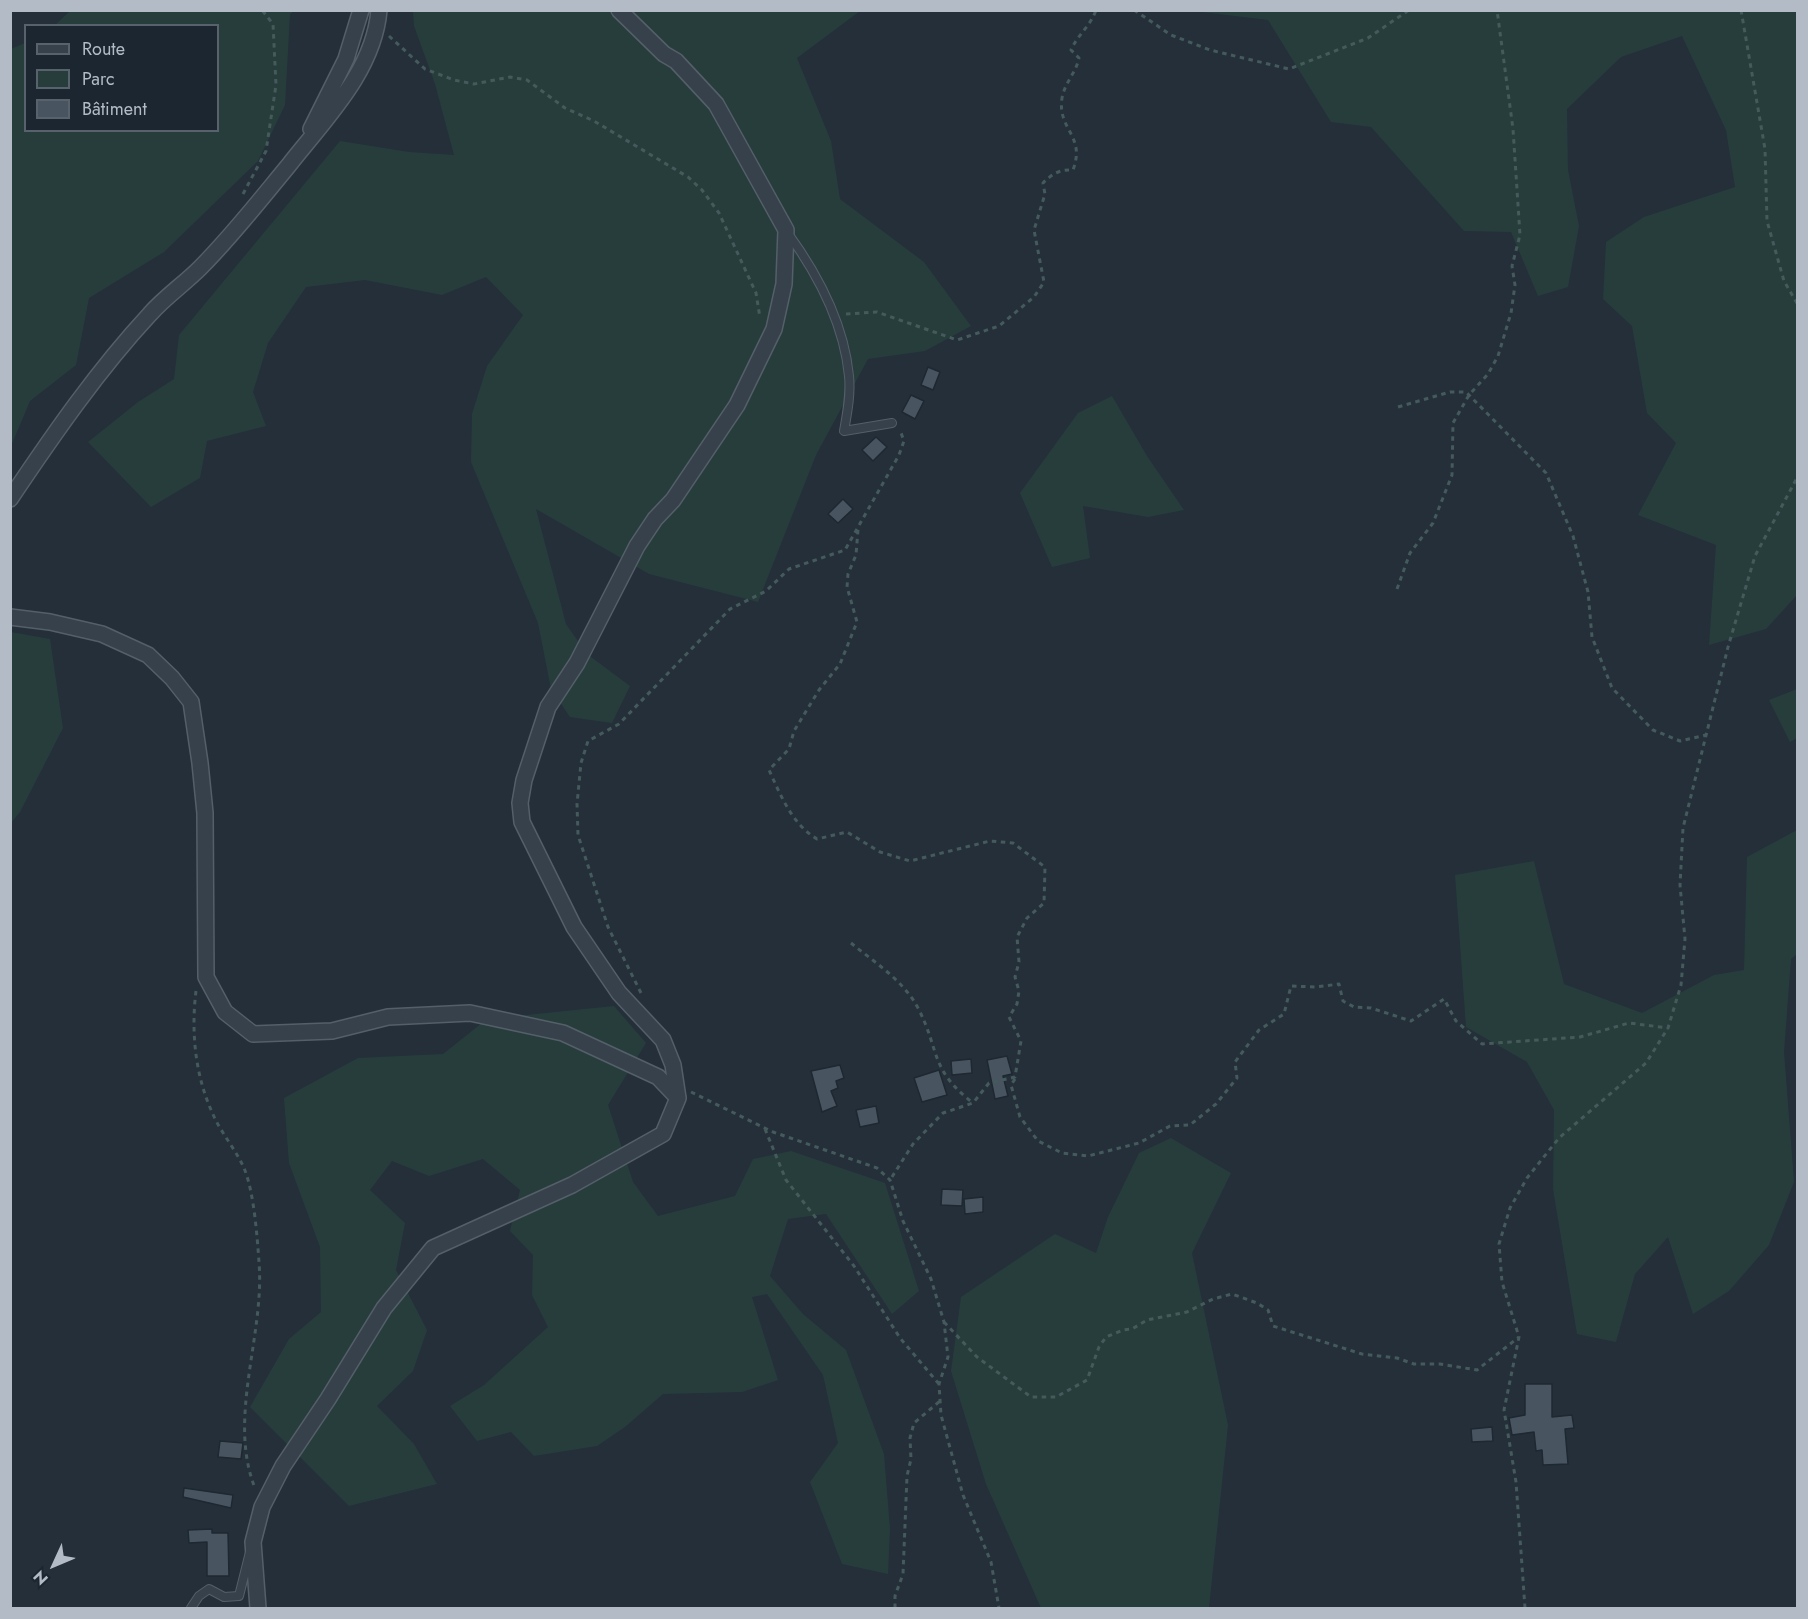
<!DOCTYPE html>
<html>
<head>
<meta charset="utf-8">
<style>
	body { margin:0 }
	#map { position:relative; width:1808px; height:1619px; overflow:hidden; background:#242f3a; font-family:Jost,sans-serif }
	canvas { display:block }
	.frame { position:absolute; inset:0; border:12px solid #b3bcc6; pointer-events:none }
	.legend { position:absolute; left:24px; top:24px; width:195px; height:108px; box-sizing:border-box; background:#1c2630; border:2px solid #58626c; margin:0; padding:8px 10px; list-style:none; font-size:18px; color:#b3bcc6 }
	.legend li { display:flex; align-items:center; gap:12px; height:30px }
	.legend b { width:30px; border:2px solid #58626c }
	.north { position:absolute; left:24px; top:1535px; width:60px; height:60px; -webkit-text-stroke:4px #1c2630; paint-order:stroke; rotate:226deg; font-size:16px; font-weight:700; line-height:24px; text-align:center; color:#b3bcc6 }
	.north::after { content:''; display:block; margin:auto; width:21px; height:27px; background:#b3bcc6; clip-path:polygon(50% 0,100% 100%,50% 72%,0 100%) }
</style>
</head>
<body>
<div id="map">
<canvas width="1808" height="1619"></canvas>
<div class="frame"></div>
<ul class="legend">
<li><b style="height:8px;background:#37414b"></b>Route</li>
<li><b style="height:16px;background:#273d3c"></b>Parc</li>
<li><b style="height:16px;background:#485561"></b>Bâtiment</li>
</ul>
<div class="north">N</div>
</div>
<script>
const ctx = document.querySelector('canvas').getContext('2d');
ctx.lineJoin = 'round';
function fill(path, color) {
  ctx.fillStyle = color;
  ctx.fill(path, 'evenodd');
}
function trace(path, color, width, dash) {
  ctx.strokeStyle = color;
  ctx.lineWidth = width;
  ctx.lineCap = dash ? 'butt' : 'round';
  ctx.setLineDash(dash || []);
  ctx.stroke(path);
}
fill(new Path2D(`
	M70,11H294L290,14L285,105L258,161L164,252L89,298L76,365L30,401L11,446V49L25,43L26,130H218V26L55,25Z
	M413,11H860L797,58L831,141L840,199L924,262L971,326L925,351L868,359L816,455L758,602L649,574L536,509L566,624L587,654L630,686L612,723L570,717L551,689L538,623L471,462L472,414L487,366L523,315L486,277L442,295L365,280L306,287L268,343L253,392L266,426L207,441L200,478L151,507L88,442L138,402L174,379L179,335L340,141L409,152L454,155L435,84L414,26Z
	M1194,11H1797V595L1766,629L1709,645L1716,545L1638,515L1676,443L1647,413L1632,326L1603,299L1606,242L1644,217L1735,187L1726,130L1682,36L1621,57L1567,109L1568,170L1579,226L1568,287L1538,296L1511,232L1464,231L1371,127L1331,122L1268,20Z
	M1112,396L1147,456L1184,510L1148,517L1083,506L1090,558L1052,567L1020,493L1078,413Z
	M11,632L50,639L63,728L20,812L11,823Z
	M1797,689V738L1790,742L1769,700Z
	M1797,830V954L1791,959L1784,1052L1794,1182L1769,1245L1729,1291L1693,1314L1668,1237L1635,1274L1616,1342L1577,1334L1553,1189L1554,1110L1527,1062L1466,1027L1455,875L1534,861L1564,984L1642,1013L1714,975L1744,970L1747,857Z
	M614,1006L646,1043L608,1105L633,1182L658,1216L735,1196L753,1159L791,1151L885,1183L919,1291L892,1314L826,1214L788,1219L770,1276L803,1314L846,1350L884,1454L890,1529L888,1574L842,1564L810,1482L838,1443L823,1375L767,1294L752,1297L778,1380L742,1392L663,1394L625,1427L597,1446L534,1456L511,1432L477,1441L450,1406L484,1385L548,1327L532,1295L533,1255L510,1231L520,1190L483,1159L429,1176L392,1161L370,1190L405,1223L396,1270L427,1330L413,1371L377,1406L414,1444L437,1484L349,1506L250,1407L289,1339L321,1312L320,1247L289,1163L284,1098L358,1058L443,1054L487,1019Z
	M1171,1138L1231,1173L1192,1253L1228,1425L1209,1608H1041L986,1484L951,1371L961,1297L1055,1234L1096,1253L1108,1217L1139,1153Z`), '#273d3c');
const building = new Path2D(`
	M928,367L940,372L933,390L921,385Z
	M911,395L924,401L915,419L902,412Z
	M876,437L887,447L873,461L862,450Z
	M843,499L853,509L838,523L828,514Z
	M1007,1056L1012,1074L1003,1076L1008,1096L995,1099L987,1060Z
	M971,1059L972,1073L952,1075L951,1061Z
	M840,1065L844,1078L836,1081L838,1088L831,1091L837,1106L822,1112L811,1071Z
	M939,1070L947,1095L922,1102L914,1078Z
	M876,1106L879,1123L860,1127L856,1110Z
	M942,1189L963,1190L962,1206L941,1205Z
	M983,1197V1212L965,1214L964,1199Z
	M1525,1384H1552V1417L1572,1415L1574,1428L1565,1429L1568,1464L1543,1465L1542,1450L1536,1451L1534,1432L1512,1435L1509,1418L1525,1415Z
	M1492,1427L1493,1441L1472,1442L1471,1429Z
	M220,1441L243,1443L241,1459L218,1457Z
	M184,1488L233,1495L231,1508L183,1497Z
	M212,1529V1533H228L229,1576H207V1542L189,1543L188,1530Z`);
fill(building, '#485561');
trace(building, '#1e2832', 1.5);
const service = new Path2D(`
	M787,232C817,273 844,324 849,376C851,394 847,414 844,431L892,423
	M191,1608L199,1596L209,1589L224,1597L239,1596L250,1552`);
const minor = new Path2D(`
	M619,10L664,54L676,61L716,104L786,230L784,284L774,329L737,405L673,500L655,519L637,546L577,663L548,707L524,780L520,803L522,822L574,927L619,993L663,1040L673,1065L678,1098
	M311,129L346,59L361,10
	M10,499C53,435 98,370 150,314C165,297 184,284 200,268C232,236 260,200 289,165C325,119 374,71 379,10
	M10,617L50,622L102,634L148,655L172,678L191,702L200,763L205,813L206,977L225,1012L253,1034L332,1031L388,1017L470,1013L563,1033L658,1077L678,1098L663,1134L572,1185L433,1248L384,1308L328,1399L283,1466L262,1507L253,1542L258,1608`);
trace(service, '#555f69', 10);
trace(minor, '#555f69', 18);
trace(new Path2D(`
	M1134,10L1171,35L1210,50L1289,69L1368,38L1409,10
	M1741,10L1765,149L1767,221L1784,281L1798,305
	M389,36L425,69L454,80L474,84L510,77L527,80L565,108L594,121L688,177L702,190L719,213L756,293L760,318
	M243,194L266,151L276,85L273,24L262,10
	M846,314L877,312L957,340L999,326L1034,297L1044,282L1034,230L1045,194L1043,183C1052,174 1060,169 1073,170C1086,135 1057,130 1062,98C1065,82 1076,73 1079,58L1071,50C1078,34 1090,27 1096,10
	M1398,407L1450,392H1466L1546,473L1573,536L1588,592L1592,637L1612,688L1653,730L1680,741L1706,735
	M858,530L856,555L848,574L847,587L857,622L840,664L819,690L794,731L789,749L769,770C781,796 792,824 817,839L847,832L880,852L910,861L990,841L1013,843L1045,867L1044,903L1027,918L1017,937L1019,962L1015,977L1019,991L1017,1004L1009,1017L1021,1041L1015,1077L989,1083L973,1103L943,1113L913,1144L890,1180
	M1397,589L1410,553L1433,523L1452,475L1453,423L1469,395L1488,374L1498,356L1511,313L1515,285L1512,266L1520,235L1513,129L1497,10
	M851,943C874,962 903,980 918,1008C940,1050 929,1069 973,1103
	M196,991C191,1031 195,1075 212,1112C220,1132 235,1148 244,1168C254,1192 257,1235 259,1262C265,1335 227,1418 255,1488
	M641,993L608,927L578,835L577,804L581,763L588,741L619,724L730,609L766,591L789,569L845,550L899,455L904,441L900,430
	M1015,1079L1011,1085L1020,1117L1038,1141L1062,1153L1088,1156L1139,1143L1170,1126L1190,1125L1216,1104L1237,1078L1235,1062L1259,1030L1284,1014L1291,986L1316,987L1339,984L1343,1001L1354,1007L1371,1008L1411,1021L1444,999L1456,1021L1482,1044L1580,1037L1629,1023L1668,1028
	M691,1092L773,1132L877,1168L890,1180L903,1221L931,1279L944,1322L948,1357L939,1384L941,1415L963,1495L991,1562L999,1608
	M765,1129L786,1180L854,1266L900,1338L939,1384
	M944,1322L977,1357L1031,1397H1056L1087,1380L1099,1347L1106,1337L1123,1330L1132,1329L1147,1320L1187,1312L1213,1299L1232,1294L1257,1303L1268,1310L1273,1326L1362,1354L1397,1358L1414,1364H1440L1477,1370L1519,1337
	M895,1608V1596L903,1574L907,1476L911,1459L910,1438L914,1423L940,1401
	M1525,1608L1516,1482L1504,1410L1519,1337L1502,1282L1499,1244L1510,1208L1527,1178L1559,1138L1646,1063L1668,1028L1681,985L1685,939L1680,885L1683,828L1728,647L1755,556L1798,476`), '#455a5b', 3, [4.5, 4.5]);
trace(service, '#37414b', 8);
trace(minor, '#37414b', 15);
</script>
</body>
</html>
